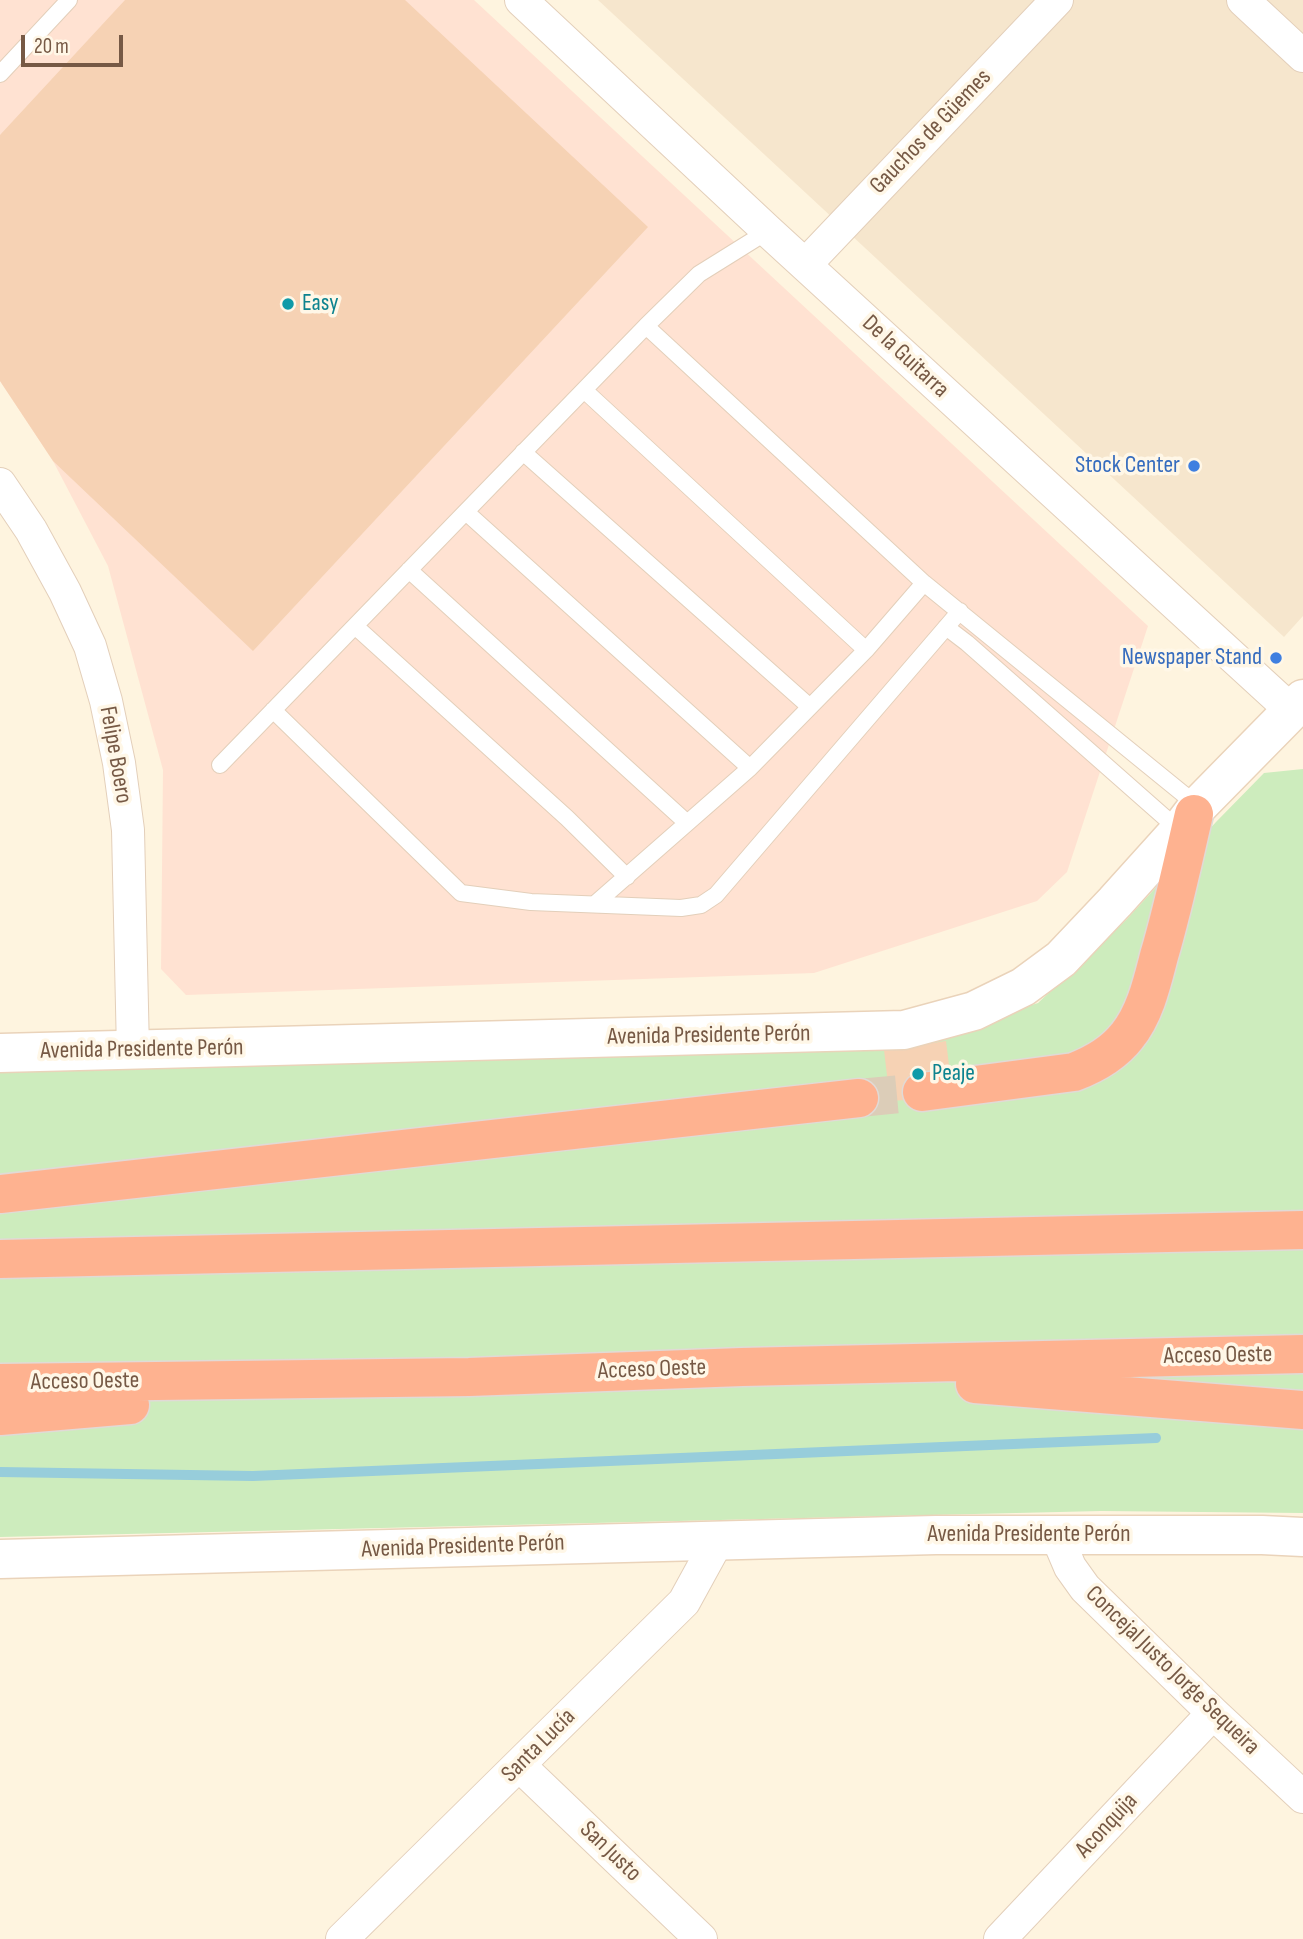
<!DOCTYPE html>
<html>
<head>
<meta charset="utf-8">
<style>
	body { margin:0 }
	#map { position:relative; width:1303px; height:1939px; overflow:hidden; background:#fef4df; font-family:"Sofia Sans Condensed",sans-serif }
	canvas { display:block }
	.scale { position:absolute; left:21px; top:35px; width:102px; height:32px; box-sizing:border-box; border:4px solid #765945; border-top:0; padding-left:9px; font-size:21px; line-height:24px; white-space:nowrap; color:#765945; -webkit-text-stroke:5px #fff7e7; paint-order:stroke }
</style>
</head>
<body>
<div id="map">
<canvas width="1303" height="1939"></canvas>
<div class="scale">20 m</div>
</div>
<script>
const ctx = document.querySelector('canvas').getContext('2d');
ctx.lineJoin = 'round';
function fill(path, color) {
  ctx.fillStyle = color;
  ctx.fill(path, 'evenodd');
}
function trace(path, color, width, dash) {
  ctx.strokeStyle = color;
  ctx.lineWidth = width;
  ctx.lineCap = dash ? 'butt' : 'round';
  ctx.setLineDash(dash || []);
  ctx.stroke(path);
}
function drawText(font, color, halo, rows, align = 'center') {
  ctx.font = font + ' "Sofia Sans Condensed",sans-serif';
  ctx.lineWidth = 7;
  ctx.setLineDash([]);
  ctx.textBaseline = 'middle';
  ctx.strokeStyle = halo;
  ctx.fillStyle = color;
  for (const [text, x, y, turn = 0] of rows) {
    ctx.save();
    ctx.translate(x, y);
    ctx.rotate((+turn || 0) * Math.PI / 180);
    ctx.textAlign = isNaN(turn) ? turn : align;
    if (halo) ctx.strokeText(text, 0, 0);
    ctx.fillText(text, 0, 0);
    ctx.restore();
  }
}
fill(new Path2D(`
	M598,0H1303V616L1284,637Z`), '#f6e6cd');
fill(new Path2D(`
	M0,0H474L1148,626L1067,872L1037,901L814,973L186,995L161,969L163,770L108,566L53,461L0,381Z`), '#ffe2d2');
fill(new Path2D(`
	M1303,769V1513L1101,1511L0,1537V1069L934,1036L1038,1003L1126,920L1216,822L1264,773Z`), '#cdecbd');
trace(new Path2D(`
	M0,1472L253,1476L1156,1438`), '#97cddb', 10);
fill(new Path2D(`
	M125,0H405L648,227L253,651L53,461L0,381V135Z
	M946,1041L953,1097L890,1101L884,1050Z`), '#f6d2b4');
trace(new Path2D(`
	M859,1098L922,1092`), '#dccdb8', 38, [38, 19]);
const lane = new Path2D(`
	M0,74L69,0
	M646,326L924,583L1198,806
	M584,390L866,650
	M523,452L810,707
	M466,512L750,768
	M409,570L686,822
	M355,626L567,818L627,877
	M946,627L967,643L1179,830
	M273,710L461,893L531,902L681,908L701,905L716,895L960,611
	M220,765L646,326L699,274L768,231
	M596,903L750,768L866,650L924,583`);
const street = new Path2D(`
	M521,0L768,231L1292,711
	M1243,0L1303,56
	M805,265L1057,0
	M0,484L31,530L65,592L90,646L106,701L119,763L128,830L133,1051
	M1056,1534L1070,1567L1085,1588L1213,1713L1303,1797
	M520,1766L701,1939
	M342,1939L684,1602L718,1540
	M1000,1939L1213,1713`);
const secondary = new Path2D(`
	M0,1053L904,1030L974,1011L1023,987L1061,959L1115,902L1179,831L1198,806L1303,699
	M0,1559L936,1535H1262L1303,1537`);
const highway = new Path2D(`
	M922,1092L1074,1072C1095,1064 1113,1054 1127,1036C1145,1014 1152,983 1159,956C1173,909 1183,861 1194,814
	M0,1194L859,1098
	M0,1259L1303,1230
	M0,1383L469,1377L742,1367L1303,1354
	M975,1384L1303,1410
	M0,1416L130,1405`);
trace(lane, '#e3cfba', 18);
trace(street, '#e3cfba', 34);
trace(secondary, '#ead3ba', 41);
trace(highway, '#e1dad6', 41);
trace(lane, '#fff', 16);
trace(street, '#fff', 32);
trace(secondary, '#fff', 38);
trace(highway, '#feb290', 38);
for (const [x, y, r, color] of [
	[288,304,7,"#0f9aa8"],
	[1194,466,7,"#3f7fe0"],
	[1276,658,7,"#3f7fe0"],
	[918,1074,7,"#0f9aa8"]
]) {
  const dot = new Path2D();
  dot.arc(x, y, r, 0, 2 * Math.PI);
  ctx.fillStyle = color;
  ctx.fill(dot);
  trace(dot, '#fff7e7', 2.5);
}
drawText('24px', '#765945', '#fff7e7', [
	["Gauchos de Güemes",931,132,-46],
	["De la Guitarra",905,357,43],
	["Felipe Boero",115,755,80],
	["Avenida Presidente Perón",709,1036,-1],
	["Avenida Presidente Perón",142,1050,-1],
	["Acceso Oeste",1218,1356,-1],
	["Acceso Oeste",652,1370,-2],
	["Acceso Oeste",85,1382,-1],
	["Avenida Presidente Perón",1029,1535],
	["Avenida Presidente Perón",463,1547,-2],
	["Concejal Justo Jorge Sequeira",1172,1671,44],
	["Santa Lucía",539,1746,-45],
	["Aconquija",1107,1826,-47],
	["San Justo",610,1852,44]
]);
drawText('24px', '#0d838f', '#fff7e7', [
	["Easy",302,304],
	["Peaje",932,1074]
], 'left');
drawText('24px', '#366cbe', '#fff7e7', [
	["Stock Center",1180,466],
	["Newspaper Stand",1262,658]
], 'right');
</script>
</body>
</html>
